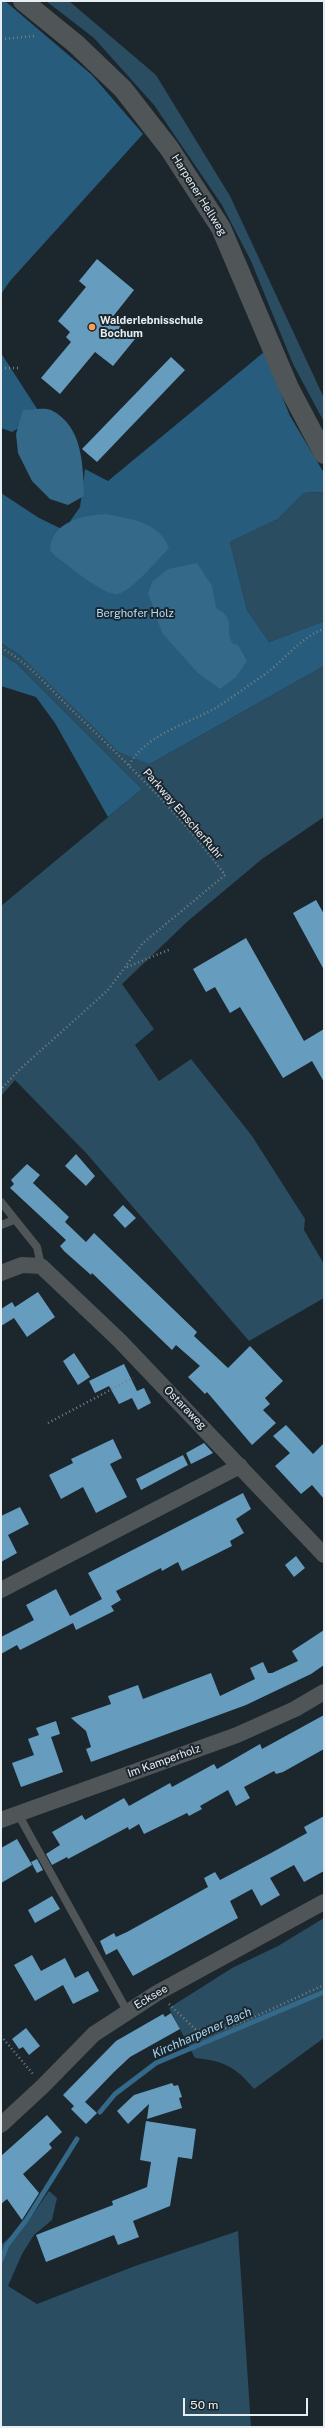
<!DOCTYPE html>
<html>
<head>
<meta charset="utf-8">
<style>
	body { margin:0 }
	#map { position:relative; width:325px; height:2428px; overflow:hidden; background:#1c262d; font-family:"Public Sans",sans-serif }
	canvas { display:block }
	.frame { position:absolute; inset:0; border:2px solid #e7eef2; pointer-events:none }
	.scale { position:absolute; left:183px; top:2398px; width:125px; height:18px; box-sizing:border-box; border:2px solid #e7eef2; border-top:0; padding-left:5px; font-size:12px; line-height:14px; white-space:nowrap; color:#e7eef2; -webkit-text-stroke:3px #1c262d; paint-order:stroke }
</style>
</head>
<body>
<div id="map">
<canvas width="325" height="2428"></canvas>
<div class="frame"></div>
<div class="scale">50 m</div>
</div>
<script>
const ctx = document.querySelector('canvas').getContext('2d');
ctx.lineJoin = 'round';
function fill(path, color) {
  ctx.fillStyle = color;
  ctx.fill(path, 'evenodd');
}
function trace(path, color, width, dash) {
  ctx.strokeStyle = color;
  ctx.lineWidth = width;
  ctx.lineCap = dash ? 'butt' : 'round';
  ctx.setLineDash(dash || []);
  ctx.stroke(path);
}
function drawText(font, color, halo, rows, align = 'center') {
  ctx.font = font + ' "Public Sans",sans-serif';
  ctx.lineWidth = 4;
  ctx.setLineDash([]);
  ctx.textBaseline = 'middle';
  ctx.strokeStyle = halo;
  ctx.fillStyle = color;
  for (const [text, x, y, turn = 0] of rows) {
    ctx.save();
    ctx.translate(x, y);
    ctx.rotate((+turn || 0) * Math.PI / 180);
    ctx.textAlign = isNaN(turn) ? turn : align;
    if (halo) ctx.strokeText(text, 0, 0);
    ctx.fillText(text, 0, 0);
    ctx.restore();
  }
}
fill(new Path2D(`
	M46,1H69L156,75L230,196L324,398V422L293,364L251,261L222,205L154,105L94,38Z
	M324,492V621L269,642L247,610L230,542L278,519L304,493Z
	M1,643L21,656L150,764L324,666V817L262,859L188,921L122,984L154,1029L135,1045L159,1081L191,1059L252,1136L305,1219L304,1230L324,1264V1298L249,1341L87,1154L15,1080L1,1096V906L142,789L16,663L1,654Z
	M324,1918V2038L254,2089C236,2067 224,2061 195,2058L169,2008L232,1968L278,1946Z
	M49,2191L57,2198L52,2220L34,2235L22,2254L8,2286L37,2304L135,2266L238,2231L251,2427H1V2245L29,2220Z`), '#2a4d62');
fill(new Path2D(`
	M1,1H5L92,75L143,134L10,281L1,294Z
	M264,352L290,416L324,473V492L304,493L278,519L230,542L247,610L269,642L324,621V666L150,764L119,752L21,656L1,643V493L39,518L64,530L80,507L85,469L108,481Z
	M1,353L41,415L12,432L1,428Z
	M1,654L16,663L142,789L108,817L55,723L36,697L1,686Z`), '#275c7c');
fill(new Path2D(`
	M23,410C30,410 44,407 51,410C83,426 83,465 84,496L68,505L50,499L32,481L18,453L16,434Z
	M106,514C130,519 160,522 169,548C157,560 133,590 118,594C105,597 67,564 55,556L50,550C51,522 83,515 106,514Z
	M197,563L212,586L216,608C237,620 224,626 232,643L238,645L247,661L236,677L220,689L198,673L162,633L148,593L152,582L168,569Z`), '#346989');
trace(new Path2D(`
	M100,2112L115,2094L156,2063L324,1992
	M1,2260L7,2245L27,2219L77,2139`), '#346989', 5);
fill(new Path2D(`
	M97,259L134,290L111,319L135,339L113,366L95,352L60,394L41,378L71,342L66,337L70,332L58,321L86,287L79,281Z
	M171,357L185,370L97,462L82,449Z
	M316,900L324,914V970L293,913Z
	M246,938L304,1041L324,1029V1082L312,1061L283,1078L240,1007L230,1013L215,987L206,992L193,969Z
	M76,1154L95,1176L86,1186L65,1166Z
	M27,1164L40,1175L33,1183L69,1217L65,1222L86,1242L94,1233L197,1332L194,1336L228,1368L250,1346L283,1381L265,1398L270,1404L263,1410L276,1423L252,1445L207,1392L205,1394L188,1377L200,1366L176,1345L172,1350L92,1273L91,1275L64,1251L60,1246L66,1240L10,1188L14,1184L11,1180Z
	M123,1205L136,1218L125,1228L113,1215Z
	M38,1292L55,1317L27,1337L14,1318L1,1326V1309L12,1302L15,1307Z
	M74,1353L90,1377L78,1385L63,1361Z
	M124,1364L137,1391L144,1388L151,1403L138,1410L132,1398L119,1404L109,1386L95,1393L89,1381Z
	M286,1425L313,1454L324,1443V1499L312,1485L301,1494L275,1466L290,1453L273,1436Z
	M113,1439L122,1458L110,1464L127,1497L96,1513L83,1487L61,1499L49,1475L73,1463L71,1459Z
	M204,1443L213,1453L191,1464L186,1453Z
	M183,1455L188,1465L141,1490L136,1479Z
	M243,1493L251,1509L236,1519L244,1533L230,1541L232,1546L182,1571L178,1562L162,1571L161,1568L116,1591L121,1600L111,1606L114,1611L76,1630L73,1623L20,1650L17,1645L1,1654V1637L34,1620L26,1605L56,1589L70,1616L102,1599L88,1573Z
	M20,1507L29,1524L8,1535L17,1553L1,1562V1516Z
	M296,1556L305,1568L294,1577L285,1565Z
	M324,1630V1665L311,1674L246,1705L91,1762L86,1749L91,1747L86,1731L71,1718L111,1704L108,1696L138,1685L143,1699L211,1673L220,1696L255,1679L250,1668L263,1662L268,1673H272L298,1661L292,1651Z
	M324,1715V1749L283,1772L276,1774L274,1771L244,1787L250,1798L236,1806L228,1790L200,1806L202,1809L189,1816L187,1813L144,1834L139,1824L129,1830L128,1827L68,1859L67,1857L52,1865L46,1854L60,1845L52,1832L82,1815L85,1820L124,1798L129,1806L170,1783L172,1787L214,1764L217,1769L260,1744L262,1749Z
	M56,1721L60,1734L51,1737L63,1772L21,1787L12,1763L34,1755L28,1739L39,1735L36,1728Z
	M324,1816V1871L304,1882L294,1865L270,1878L280,1895L261,1906L252,1889L230,1901L238,1918L133,1976L117,1949L106,1955L100,1941L114,1933L116,1937L127,1932L208,1887L204,1878L215,1872L220,1880L271,1853L307,1833L304,1827Z
	M17,1839L32,1865L1,1883V1848Z
	M37,1859L43,1870L37,1873L31,1862Z
	M52,1896L60,1909L35,1923L28,1910Z
	M32,1955L41,1971L65,1958L75,1978L88,1971L99,1991L73,2004L63,1985L35,2001L14,1965Z
	M171,2013L180,2029L130,2057L114,2072L85,2102L97,2113L86,2124L71,2109L74,2106L63,2095L116,2041L163,2014L165,2017Z
	M26,2028L40,2046L29,2055L23,2047L19,2049L12,2039Z
	M172,2083L174,2086L178,2085L182,2097L179,2098L182,2108L147,2119L149,2104L128,2124L117,2111L134,2095Z
	M47,2115L62,2132L49,2144L52,2148L23,2174L39,2193L22,2220L7,2199L1,2204V2156Z
	M146,2121L196,2129L192,2159L178,2157L170,2206L133,2221L139,2237L118,2245L114,2235L46,2262L36,2235L113,2205L112,2201L147,2187L151,2162L140,2160Z`), '#669cbe');
trace(new Path2D(`
	M1,39L36,36
	M1,368H18
	M1,648C28,662 50,689 72,710C126,762 180,814 225,875L143,943L108,990L18,1071L1,1089
	M129,765C147,733 189,724 219,706C234,696 249,685 264,675C285,660 299,638 324,629
	M127,967L171,949
	M48,1423L133,1378
	M169,2004L195,2029L211,2034L252,2018L324,1985
	M1,2036L33,2074`), '#767f85', 2.5, [1, 3]);
trace(new Path2D(`
	M1,1202L37,1247L41,1266
	M1,1225L14,1220
	M18,1814L127,2011`), '#505558', 8);
trace(new Path2D(`
	M1,1273L22,1265L41,1266L119,1340L324,1555
	M1,1590L240,1466
	M1,1820L237,1735L295,1709L324,1692
	M1,2125L43,2086L94,2034L157,1993L324,1902`), '#505558', 16);
trace(new Path2D(`
	M23,1L76,44L123,89L169,148L221,228L289,388L324,454`), '#505558', 20);
for (const [x, y, r, color] of [
	[92,327,4,"#fb9e51"]
]) {
  const dot = new Path2D();
  dot.arc(x, y, r, 0, 2 * Math.PI);
  ctx.fillStyle = color;
  ctx.fill(dot);
  trace(dot, '#1c262d', 1.5);
}
drawText('11px', '#e7eef2', '#1c262d', [
	["Harpener Hellweg",199,195,58],
	["Parkway EmscherRuhr",183,814,49],
	["Ostaraweg",185,1408,46],
	["Im Kamperholz",164,1761,-20],
	["Ecksee",151,1997,-31]
]);
drawText('bold 11px', '#e7eef2', '#1c262d', [
	["Walderlebnisschule",100,321],
	["Bochum",100,334]
], 'left');
drawText('11px', '#b1dffe', '#1c262d', [
	["Berghofer Holz",135,614]
]);
drawText('italic 12px', '#a7d5f3', '#1c262d', [
	["Kirchharpener Bach",202,2033,-24]
]);
</script>
</body>
</html>
